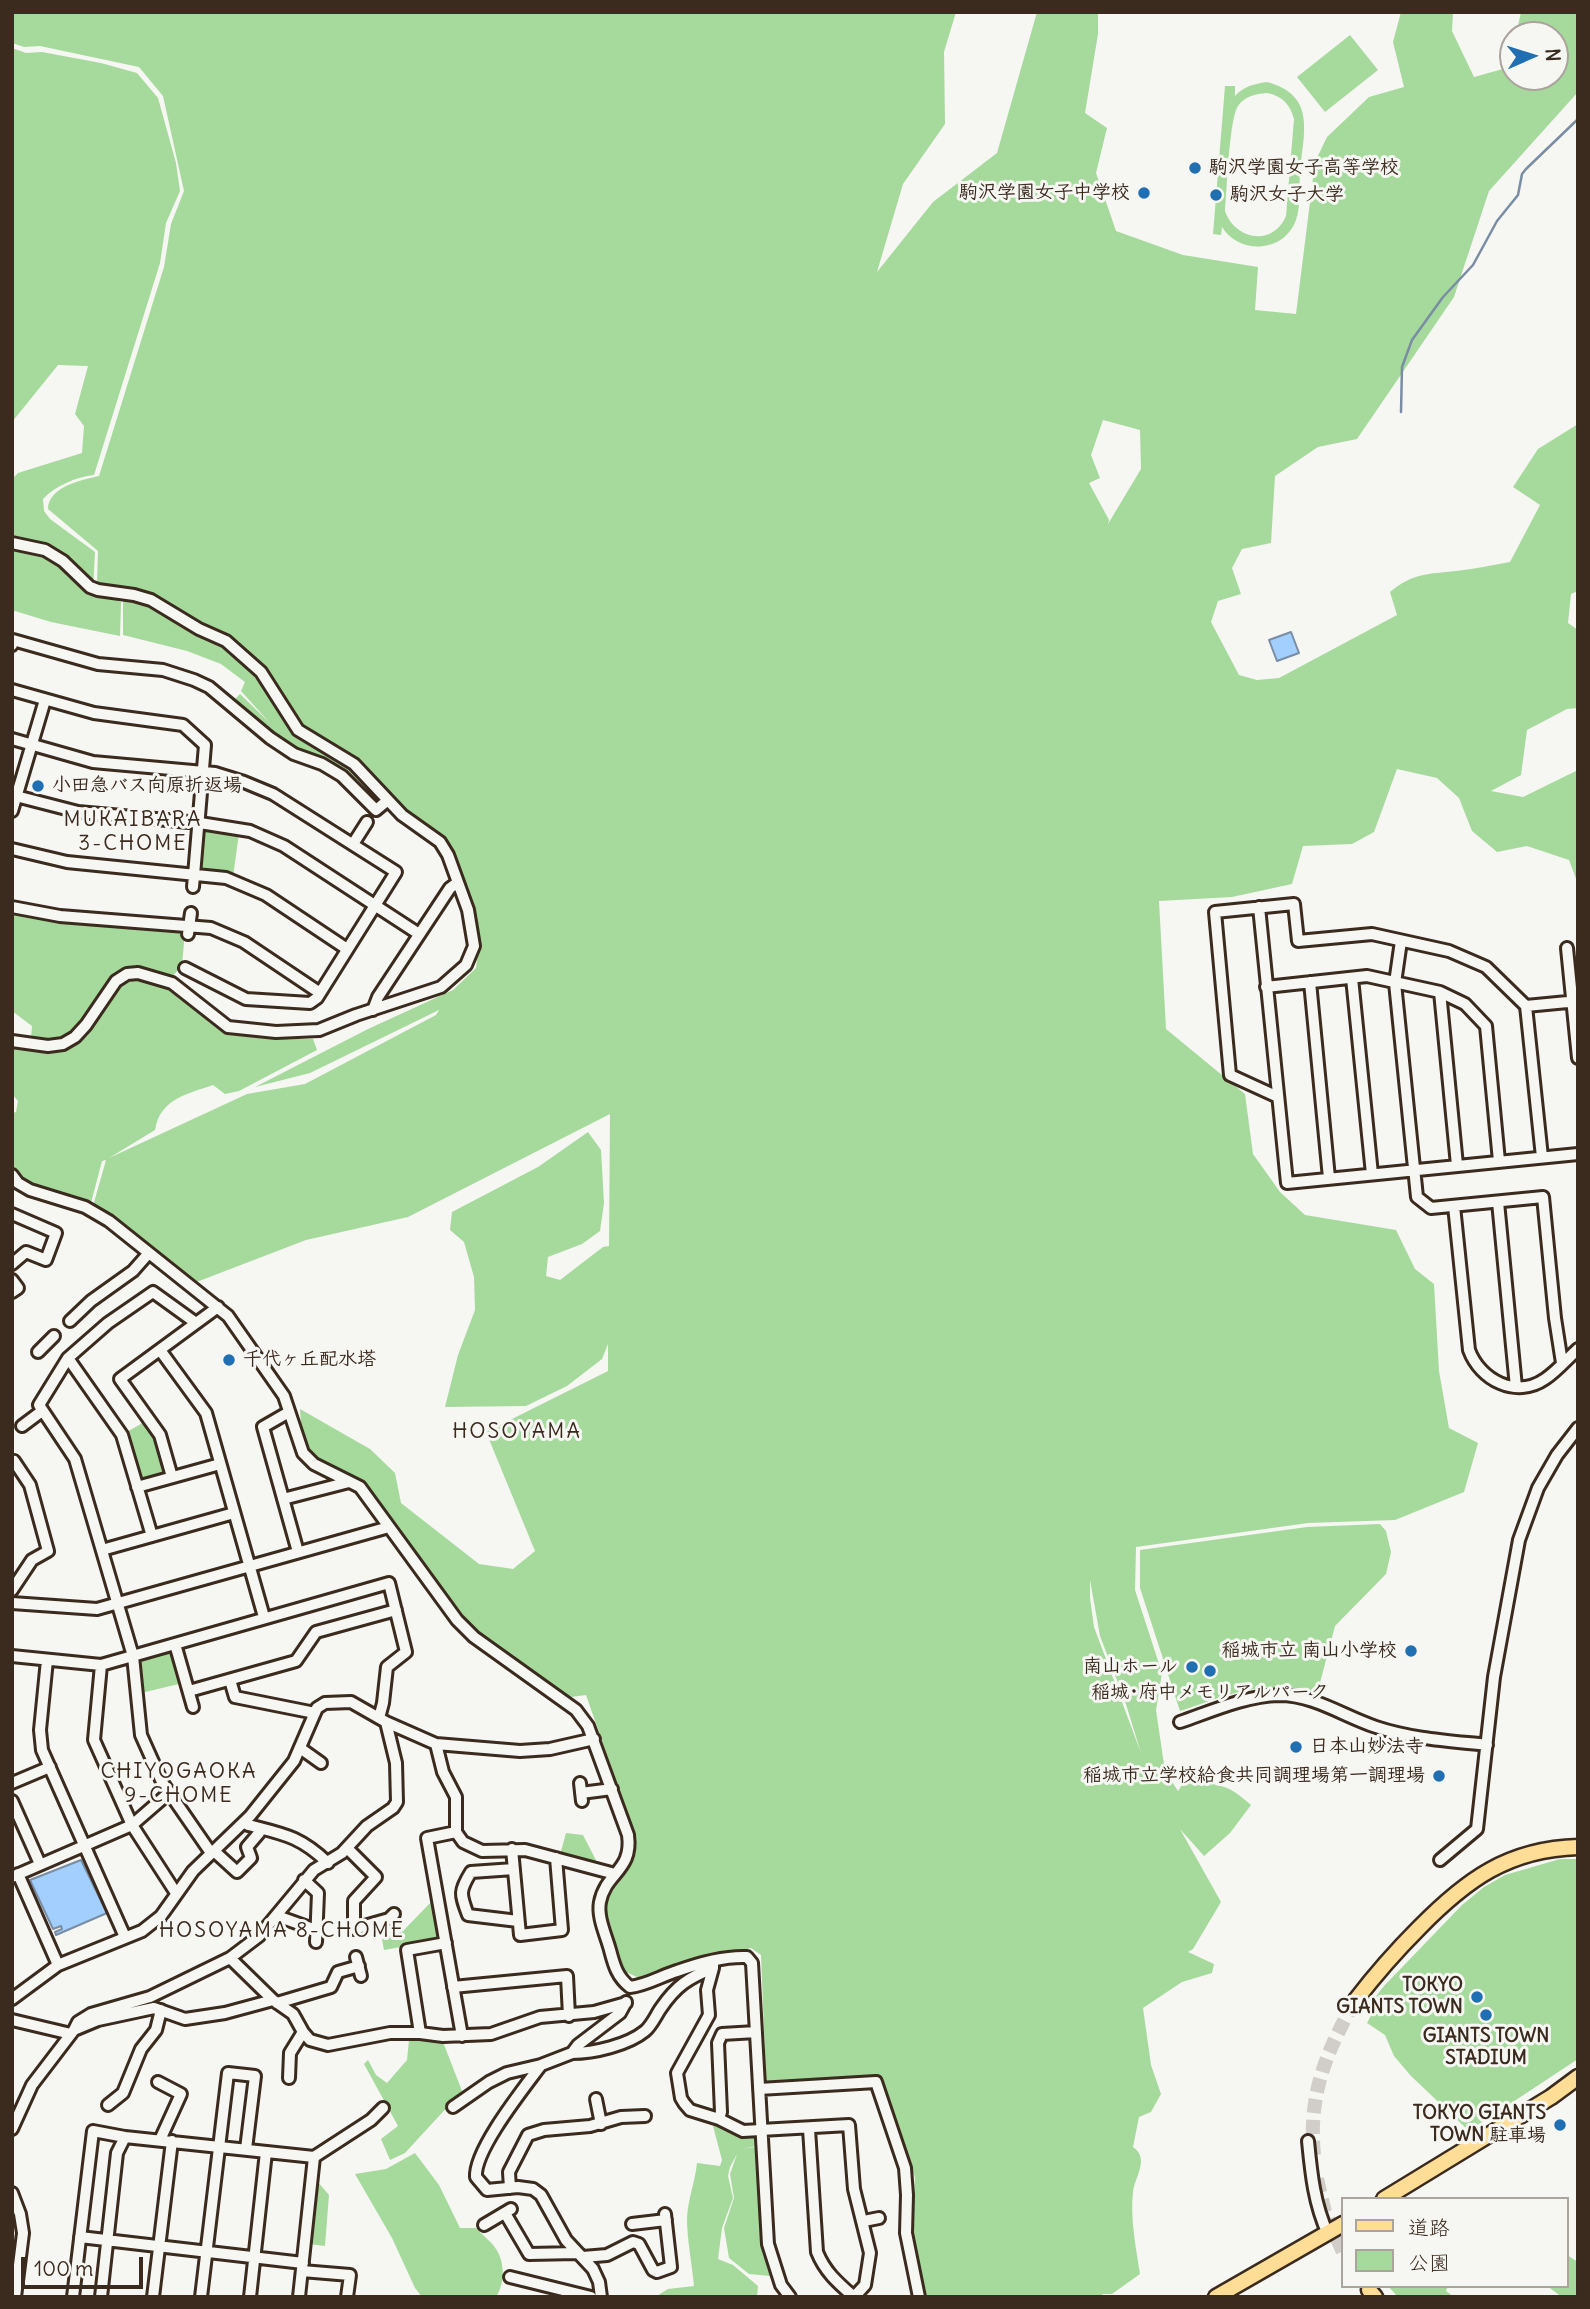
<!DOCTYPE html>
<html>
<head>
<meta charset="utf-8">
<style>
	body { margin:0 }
	#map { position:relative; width:1590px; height:2309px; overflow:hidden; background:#f6f6f2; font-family:Delius,"Klee One",sans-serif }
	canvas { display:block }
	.frame { position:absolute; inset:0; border:14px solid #3b2a1e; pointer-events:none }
	.legend { position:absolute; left:1341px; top:2197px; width:228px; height:91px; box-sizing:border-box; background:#f6f6f2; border:2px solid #aba49d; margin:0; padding:9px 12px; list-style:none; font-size:21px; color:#3b2a1e }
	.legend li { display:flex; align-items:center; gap:14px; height:35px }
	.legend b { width:35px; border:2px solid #aba49d }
	.north { position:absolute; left:1499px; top:21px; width:70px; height:70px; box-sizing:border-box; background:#f6f6f2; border:2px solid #aba49d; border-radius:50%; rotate:87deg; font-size:19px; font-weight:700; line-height:28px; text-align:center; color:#3b2a1e }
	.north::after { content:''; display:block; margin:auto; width:24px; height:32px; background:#1f6fb2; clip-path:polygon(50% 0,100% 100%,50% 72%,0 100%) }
	.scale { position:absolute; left:21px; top:2257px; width:122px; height:32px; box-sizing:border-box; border:4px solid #3b2a1e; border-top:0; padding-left:9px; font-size:21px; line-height:24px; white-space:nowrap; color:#3b2a1e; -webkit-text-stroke:5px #f6f6f2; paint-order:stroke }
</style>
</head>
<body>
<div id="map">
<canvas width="1590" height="2309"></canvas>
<div class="frame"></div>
<ul class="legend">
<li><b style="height:9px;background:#fedd96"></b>道路</li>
<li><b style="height:19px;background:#a6da9c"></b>公園</li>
</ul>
<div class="north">N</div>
<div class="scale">100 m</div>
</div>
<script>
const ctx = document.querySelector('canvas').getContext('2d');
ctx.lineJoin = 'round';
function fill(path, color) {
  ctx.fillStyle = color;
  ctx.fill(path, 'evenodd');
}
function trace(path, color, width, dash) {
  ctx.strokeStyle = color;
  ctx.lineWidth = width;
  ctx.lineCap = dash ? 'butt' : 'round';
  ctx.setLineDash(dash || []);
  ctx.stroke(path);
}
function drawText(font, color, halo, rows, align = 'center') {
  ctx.font = font + ' Delius,"Klee One",sans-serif';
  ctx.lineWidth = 6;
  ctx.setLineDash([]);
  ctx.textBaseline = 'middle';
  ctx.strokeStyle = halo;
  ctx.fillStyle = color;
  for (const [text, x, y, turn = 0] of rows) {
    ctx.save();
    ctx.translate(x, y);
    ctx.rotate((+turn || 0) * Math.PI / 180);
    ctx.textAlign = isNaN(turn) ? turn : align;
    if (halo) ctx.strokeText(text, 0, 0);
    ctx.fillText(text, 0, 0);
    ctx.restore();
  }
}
fill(new Path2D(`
	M12,12H956L944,52L945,124L903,184L877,272L933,202L997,153L1037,12H1098V34L1085,113L1107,128L1096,173L1116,231L1183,255L1258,267L1255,310L1296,314L1315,162L1327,137L1369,97L1404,87L1393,42L1401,12H1453L1452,31L1474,77L1510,67L1513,51V77H1555V35H1516L1521,12H1578V92L1489,191L1454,297L1357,439L1318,447L1275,476L1271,543L1242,549L1232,568L1241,594L1218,601L1211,622L1239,675L1257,680L1279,678L1397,615L1390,592C1413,573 1428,574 1456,571C1474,569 1492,565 1510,562L1540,505L1513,487L1538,449L1578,424V591L1571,594L1568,623L1578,630V708L1567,709L1527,730L1521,775L1491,791L1523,797L1578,770V884L1569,860L1527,846L1497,852L1472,831L1459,798L1437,778L1397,769L1374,832L1352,844L1303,846L1292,884L1232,897L1159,901L1166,1029L1245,1094L1253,1154L1280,1192L1305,1215L1396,1230L1415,1269L1434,1284L1439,1371L1449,1428L1478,1443L1464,1492L1395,1520L1308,1523L1136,1547L1135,1590L1162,1673L1156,1710L1165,1771L1178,1791L1193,1768L1211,1767L1215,1785C1231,1787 1239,1795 1251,1805L1230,1833L1204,1856L1180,1829L1221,1902L1193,1949L1188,1952L1214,1964L1212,1973L1182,1982L1143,2008L1151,2065L1161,2094L1151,2112L1139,2117L1133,2147C1150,2159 1135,2176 1133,2192C1130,2218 1136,2248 1140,2274L1112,2294H1103L1101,2297H927L911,2232L915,2178L879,2077L772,2082L766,2080L761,1955L751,1948L639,1978L624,1971L606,1910L609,1896L631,1865L633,1844L628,1815L586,1695L571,1697L478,1634L368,1491L314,1459L302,1438L300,1409L370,1449L395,1473L401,1503L479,1564L513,1569L535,1551L486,1432L608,1371V1344L602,1359L567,1386L526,1406L445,1407L458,1355L475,1310L474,1277L464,1242L450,1230L452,1212L538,1167L588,1132L601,1150L604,1203L600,1231L582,1244L548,1257L546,1276L560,1280L603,1247L609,1246L610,1114L408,1217L306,1240L194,1283L93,1206L106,1160L102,1161L91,1203C69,1197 23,1187 12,1166V1113L16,1112L18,1101L12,1094V1045L31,1039L32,1026L12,1011V912L45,919L185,931L182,966L165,984L172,990L217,1021L226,1033L231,1035L270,1039H313L317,1050L239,1091L225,1094L213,1085C187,1094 160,1099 155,1130L109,1158L247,1094L305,1084L436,1015L439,1010L310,1073L255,1087L368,1029L453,990L476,968L479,943L474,915L451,850L386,794L374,803L343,770L323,758L294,748L266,729L268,724L264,729L232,702L240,694L269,722L241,691L245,682L221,664L187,651L123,635V600L149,606L196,634L220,645L252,671L274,698L293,732L309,746L329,754L350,768L378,792L386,789L348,753L302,728L259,661L227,637L154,596L97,584L98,551L48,509C48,487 81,480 99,476L164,267L171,224L184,191L163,96L139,67L40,46L24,47L12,43ZM1103,420L1140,430L1141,469L1108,524L1109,520L1089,483L1100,478L1091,455ZM1090,1580L1100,1636L1125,1701L1141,1753L1094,1627L1090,1598Z
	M1350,35L1378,70L1325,112L1297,77Z
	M12,48L26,53L42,52L101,63L137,73L158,98L176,163L180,191L166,223L160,263L94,475C76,477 55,486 43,499L44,511L50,519L95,552L93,589L121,602L120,636L51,622L15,611L12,612V479L18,473L82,453L84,426L75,414L88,366L58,365L12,422Z
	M1267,82C1316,95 1304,132 1300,171C1299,186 1301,206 1296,220C1284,253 1239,255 1222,227L1221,235L1213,234L1225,86H1235V96C1244,86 1254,84 1267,82ZM1267,93C1282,96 1290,104 1294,119L1286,216C1273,247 1235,240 1225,211C1227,191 1229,120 1238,106C1245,96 1255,94 1267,93Z
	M205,828L239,833L233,877L199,868L203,830Z
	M146,1421L157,1438L166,1472L165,1476L144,1482L140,1480L125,1433Z
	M1380,1524L1386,1531L1391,1552L1386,1574L1335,1626L1317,1694C1266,1677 1228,1695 1180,1711L1140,1588V1550L1307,1527Z
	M170,1649L174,1651L183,1683L141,1693L138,1660Z
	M566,1833L583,1835L599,1866L560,1855Z
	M1560,1859H1578V2059L1469,2131L1411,2076L1394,2056L1385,2035L1367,2023L1373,2012L1367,2008L1384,1986L1462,1905L1484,1887L1505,1875Z
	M432,1901L440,1940L384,1950L382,1939L403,1931Z
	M409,2040L443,2042L462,2091L405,2153L390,2160L381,2139L398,2126L364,2064L368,2060L376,2075L387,2083L407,2060Z
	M719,2125L739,2136H752L756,2139L757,2146L742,2149L755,2147L762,2251L770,2276L749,2274L729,2258L724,2228L734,2198L730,2174L737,2154L730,2167L728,2176L733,2198L722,2228L718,2259L733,2265L758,2286L757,2297H655L668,2289L694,2286C692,2264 687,2240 687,2218C688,2199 695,2182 697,2163L720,2166L722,2160L713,2126Z
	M415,2153L439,2185L460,2228H476C482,2235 491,2241 496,2249C505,2262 505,2284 496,2297H422L415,2288L392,2238L355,2174L386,2169Z
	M317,2181L329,2195L325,2246L309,2244Z
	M1567,2255L1578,2262V2297H1562L1547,2286H1567Z
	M1388,2286H1448L1446,2291L1454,2297H1398Z`), '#a6da9c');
const water = new Path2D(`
	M1291,632L1299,653L1277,661L1269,640Z
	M81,1860L107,1913L56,1935L55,1932L62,1929L61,1926L53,1929L30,1880Z`);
fill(water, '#a2cffd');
trace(water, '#798da4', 2);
trace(new Path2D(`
	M1401,412L1402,367L1412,340L1443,297L1473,265L1497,221L1518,195L1522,174L1526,169L1578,119`), '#798da4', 2.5);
trace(new Path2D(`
	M1314,2155C1308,2095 1326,2052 1355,2001
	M1317,2179L1325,2212L1343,2252`), '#d1cdc8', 14, [14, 7]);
const minor = new Path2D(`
	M12,543L45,550L63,561L90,587L98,590L134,595L151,600L199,629L226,641L261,672L298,730L354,764L402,815L440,842L448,855L468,910L474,946L466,965L441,987L356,1015L319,1030L276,1032L228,1027L172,983L138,973L127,974L116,981L86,1025L75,1037L63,1044L48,1046L12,1041
	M12,645L13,640L98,664L163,670L194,680L209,687L270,738L294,754L322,764L342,776L376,810L388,800
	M12,690L94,713L183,725L205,745L193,887
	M12,739L93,762L215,773L244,782L273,794L396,872L317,998L310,1003L246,999L185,968
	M12,795L78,812L200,823L250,831L284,846L419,934
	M12,811L45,700
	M353,844L367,822
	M12,849L67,862L226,878L266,895L347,949
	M12,907L60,916L211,928L244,942L320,993
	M1259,907L1287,1183L1578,1154
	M188,934L191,913
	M1401,941L1395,983L1417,1197L1431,1208L1543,1197L1555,1318L1562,1363
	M1567,948L1578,1058
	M1352,978L1372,1174
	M1310,982L1329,1178
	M1266,987L1367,976L1440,992L1465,1004L1486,1026L1499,1161
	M1440,992L1457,1165
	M1526,1006L1578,1001
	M373,1010L378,997L450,888L457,883
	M1278,1097L1230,1075L1215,912L1294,904L1298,941L1372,934L1449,951L1486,967L1526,1006L1542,1157
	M12,1175L18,1183L30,1190L85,1207L109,1221L228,1316L284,1396L303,1453L314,1464L360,1487L457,1620L474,1637L576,1710L588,1726L628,1835C633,1871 606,1872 600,1902C597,1917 606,1935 610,1950C614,1965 617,1977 630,1987C647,1985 661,1976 677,1971C699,1963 724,1956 747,1957L752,1963L768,2244L781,2285L790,2297
	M1498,1202L1516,1387
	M1454,1206L1469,1350C1480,1380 1516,1399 1545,1379C1557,1371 1567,1359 1578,1349
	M12,1214L56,1233L46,1260L26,1252L12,1264
	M12,1280L18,1288L12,1292
	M70,1321L91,1301L133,1271L148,1254
	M196,1323L153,1292L108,1323L68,1358L39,1405L75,1459L133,1656L141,1735L162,1782L211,1853
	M160,1350L206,1413L264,1617
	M38,1352L54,1336
	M68,1358L122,1435L152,1536
	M289,1412L263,1427L298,1552
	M22,1426L42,1411
	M12,1462L14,1461L30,1485L48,1551L32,1560L12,1590
	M172,1477L160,1435L120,1379L218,1307
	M137,1487L220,1464
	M283,1499L349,1482
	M102,1550L234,1513
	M12,1603L97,1609L389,1527
	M175,1644L193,1707
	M12,1656L101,1665L389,1583L406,1652L387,1667L383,1703L379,1718
	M47,1660L40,1730L42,1750L125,1937
	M101,1665L94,1740L132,1825L176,1893
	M230,1680L235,1697L315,1713
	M189,1691L296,1661L316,1632L396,1610
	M1180,1722C1212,1711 1245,1696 1279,1695C1314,1695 1343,1716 1376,1727C1412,1739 1450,1741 1487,1745
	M436,1744L443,1772L456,1797V1832L427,1838L462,2036
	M300,1748L321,1763
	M12,1783L50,1767
	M580,1783L582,1801
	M581,1793L612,1789
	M12,1801L40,1864
	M248,1825C283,1834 300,1836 328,1863
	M456,1832L463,1842L482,1851L525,1850L615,1874
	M347,1848L376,1877L354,1901V1929L389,1919L394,1914
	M512,1849L520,1935L562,1930L556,1858
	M214,1851L237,1872L251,1858L247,1847L259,1833V1828
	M1440,1860L1477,1829L1494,1677L1519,1540L1538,1488L1557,1455L1578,1428
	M514,1869L471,1872C459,1891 460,1894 468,1915L518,1921
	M18,1874L58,1965
	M12,1877L132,1825L170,1792
	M304,1880L318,1893L316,1942
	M277,1916L316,1930
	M356,1957L361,1976
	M230,1958L273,2000L293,2014L303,2032L310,2040L328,2045L390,2033H420L443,2036L491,2034L540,2017L594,2012L626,2003
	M713,1968L707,1990L709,2015L677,2073L681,2098L684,2103L690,2110L719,2119L743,2131L849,2125L854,2189L870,2253L865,2285L854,2297C838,2283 825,2272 817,2252L809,2129
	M453,1987L567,1976L569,2016
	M12,1999L58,1965L142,1931L161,1916L193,1871L250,1816L294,1761L317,1708L325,1703L351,1702L386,1722L436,1744L520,1751L550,1749L594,1739
	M277,2003L331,1987L338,1972L359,1966
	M12,2020L71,2034
	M74,2030L78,2022L91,2014L150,1997L230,1958L259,1936L314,1870L342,1853L367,1826L393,1808L397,1802L396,1763L386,1722
	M420,2033L407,1950L446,1943
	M572,2053C594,2053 628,2045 645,2031C652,2025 656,2015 661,2008C676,1986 688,1978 713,1968V1963
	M541,2065C524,2088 474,2150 476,2177L487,2190L518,2187L533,2189L541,2195L566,2240L593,2269L599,2282L601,2297
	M289,2078L290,2053L303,2032
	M158,2082L181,2094L160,2140
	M759,2089L876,2082L905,2168L907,2195L906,2233L919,2297
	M596,2099L601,2124
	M108,2105L123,2093L141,2049L156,2030L161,2010
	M453,2107L489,2082L507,2073L541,2065L572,2053L578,2045L620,2013L626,2002
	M719,2119L721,2112L718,2043L722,2034L756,2032
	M12,2129L32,2085L74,2030L98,2020L154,2008L185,2019L225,2013L273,2000
	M1308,2141C1311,2172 1314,2204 1328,2234
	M510,2188L509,2172L528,2135L544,2130L590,2126L621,2117L645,2116
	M12,2193L20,2214L23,2233L15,2297
	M505,2213L529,2254L576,2253
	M864,2221L879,2218
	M632,2224L666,2220
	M484,2225L511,2209
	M80,2237L303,2263
	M583,2257L607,2255L633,2242L639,2244L653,2270L657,2272L671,2267L665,2214
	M302,2271L350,2275L347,2297
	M510,2277L591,2297
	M73,2297L93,2131L125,2137L314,2157L371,2120L383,2108
	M101,2297L117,2153L125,2137
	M153,2297L172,2141
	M201,2297L228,2073L255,2076L246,2149
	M250,2297L266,2152
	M299,2297L314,2157`);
const major = new Path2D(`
	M1355,2001C1375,1975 1396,1951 1419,1928C1466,1880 1508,1849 1578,1847
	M1384,2199L1551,2097L1578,2077
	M1369,2290L1375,2297
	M1216,2297L1343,2224`);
trace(minor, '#3b2a1e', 16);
trace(major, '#3b2a1e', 19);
trace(minor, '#f6f6f2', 10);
trace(major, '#fedd96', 14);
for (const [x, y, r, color] of [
	[1195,168,7,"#1f6fb2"],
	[1144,193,7,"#1f6fb2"],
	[1216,195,7,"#1f6fb2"],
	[38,786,7,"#1f6fb2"],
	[229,1360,7,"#1f6fb2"],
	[1411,1651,7,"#1f6fb2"],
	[1192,1667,7,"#1f6fb2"],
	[1210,1671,7,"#1f6fb2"],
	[1296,1747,7,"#1f6fb2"],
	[1439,1776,7,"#1f6fb2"],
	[1477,1997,7,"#1f6fb2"],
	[1486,2015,7,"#1f6fb2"],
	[1560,2125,7,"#1f6fb2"]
]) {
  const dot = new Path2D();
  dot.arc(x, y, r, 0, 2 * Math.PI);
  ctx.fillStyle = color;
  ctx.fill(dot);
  trace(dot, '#f6f6f2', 2.5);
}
drawText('bold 19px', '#3b2a1e', '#f6f6f2', [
	["駒沢学園女子高等学校",1209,168,"left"],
	["駒沢学園女子中学校",1130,193],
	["駒沢女子大学",1230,195,"left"],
	["小田急バス向原折返場",52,786,"left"],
	["千代ヶ丘配水塔",243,1360,"left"],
	["稲城市立 南山小学校",1397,1651],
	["南山ホール",1178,1667],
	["稲城･府中メモリアルパーク",1210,1693,"center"],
	["日本山妙法寺",1310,1747,"left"],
	["稲城市立学校給食共同調理場第一調理場",1425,1776],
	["TOKYO",1463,1986],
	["GIANTS TOWN",1463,2008],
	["GIANTS TOWN",1486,2037,"center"],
	["STADIUM",1486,2059,"center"],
	["TOKYO GIANTS",1546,2114],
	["TOWN 駐車場",1546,2136]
], 'right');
ctx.letterSpacing = '2px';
drawText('21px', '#3b2a1e', '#f6f6f2', [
	["MUKAIBARA",133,820],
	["3-CHOME",133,844],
	["HOSOYAMA",517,1432],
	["CHIYOGAOKA",179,1772],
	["9-CHOME",179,1796],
	["HOSOYAMA 8-CHOME",282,1931]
]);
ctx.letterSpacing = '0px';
</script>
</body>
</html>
